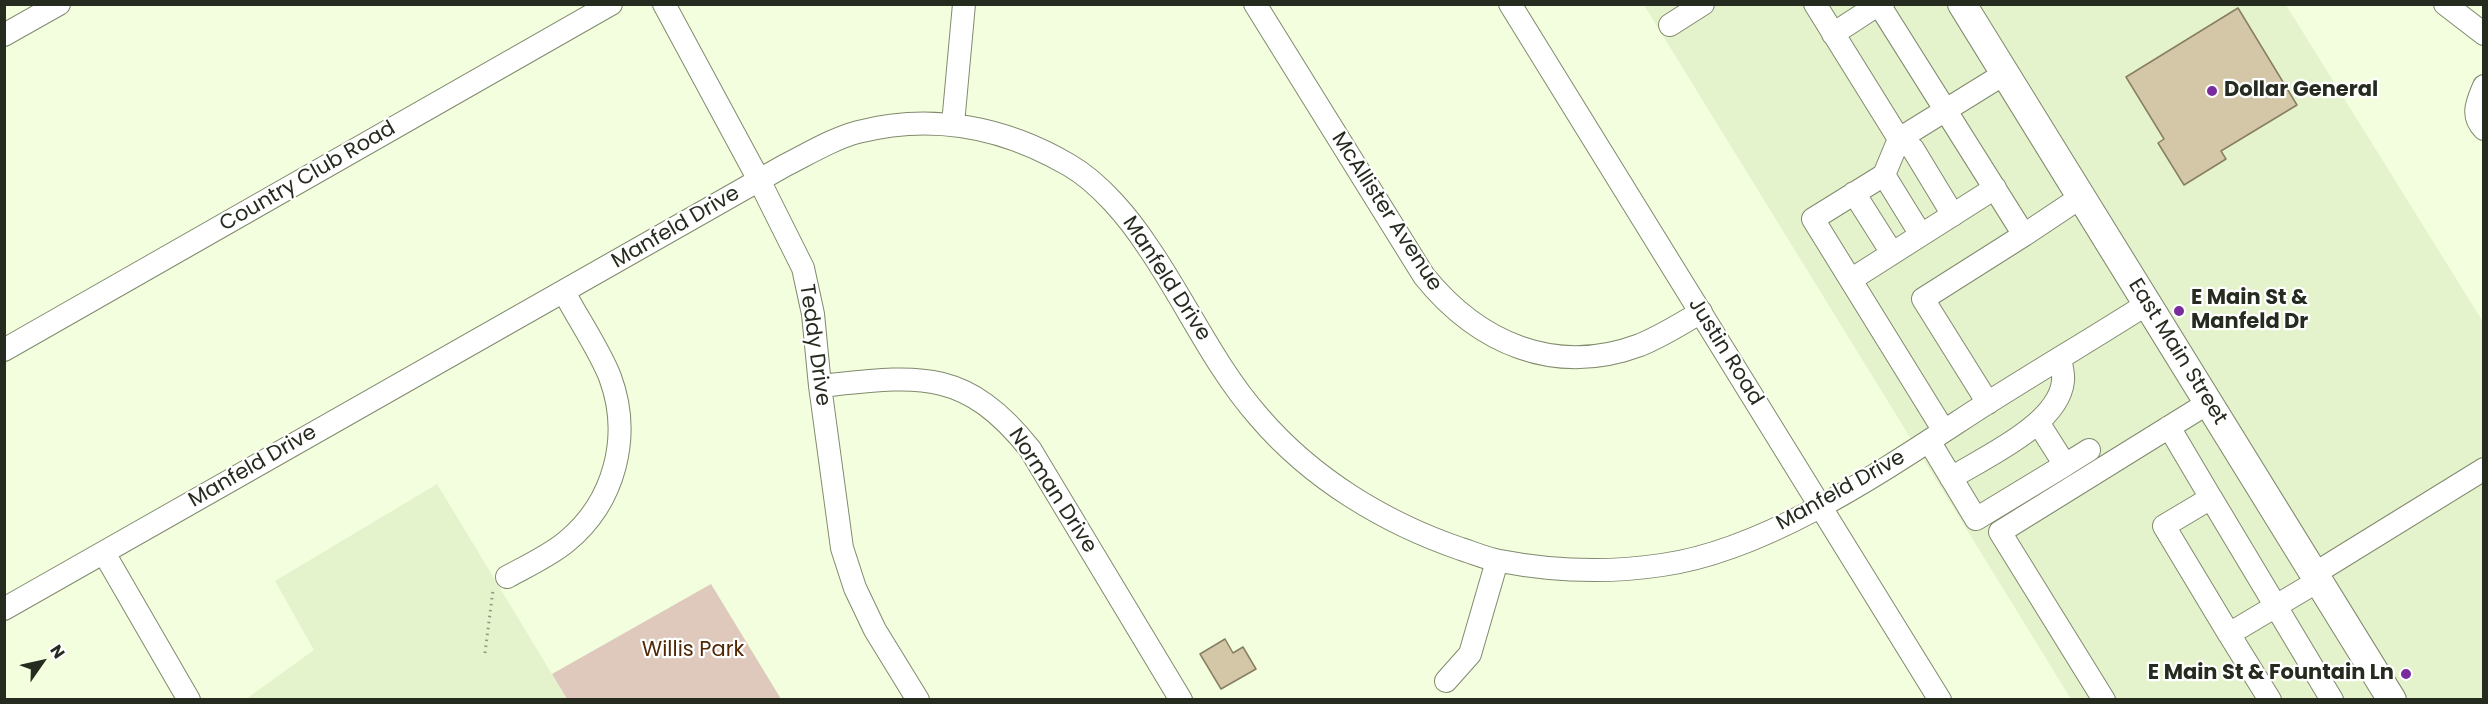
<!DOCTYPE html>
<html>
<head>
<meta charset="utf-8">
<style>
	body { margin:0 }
	#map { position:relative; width:2488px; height:704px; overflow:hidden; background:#f2fede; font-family:Poppins,sans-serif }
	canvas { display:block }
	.frame { position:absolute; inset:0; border:6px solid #262b1f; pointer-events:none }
	.north { position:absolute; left:12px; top:632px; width:60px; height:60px; -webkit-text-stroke:4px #fff; paint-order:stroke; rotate:56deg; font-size:16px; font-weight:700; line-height:24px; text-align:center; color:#262b1f }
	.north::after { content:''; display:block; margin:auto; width:21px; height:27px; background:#262b1f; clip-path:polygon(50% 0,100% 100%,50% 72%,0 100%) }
</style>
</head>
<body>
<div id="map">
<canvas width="2488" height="704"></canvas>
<div class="frame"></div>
<div class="north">N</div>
</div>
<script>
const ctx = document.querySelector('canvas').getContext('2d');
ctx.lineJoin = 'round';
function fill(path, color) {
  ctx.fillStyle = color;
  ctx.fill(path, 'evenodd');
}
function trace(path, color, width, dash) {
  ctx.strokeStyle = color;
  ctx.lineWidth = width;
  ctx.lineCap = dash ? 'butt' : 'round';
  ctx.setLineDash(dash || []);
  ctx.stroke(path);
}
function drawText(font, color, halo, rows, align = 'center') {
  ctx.font = font + ' Poppins,sans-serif';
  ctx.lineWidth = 4.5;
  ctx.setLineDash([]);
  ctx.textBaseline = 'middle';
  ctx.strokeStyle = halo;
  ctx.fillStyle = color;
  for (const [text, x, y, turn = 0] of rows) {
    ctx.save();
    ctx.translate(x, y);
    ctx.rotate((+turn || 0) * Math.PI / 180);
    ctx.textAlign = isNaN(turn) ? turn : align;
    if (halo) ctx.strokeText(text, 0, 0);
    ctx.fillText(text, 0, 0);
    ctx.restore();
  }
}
fill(new Path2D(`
	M1644,5H2286L2483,322V699H2071Z
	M437,484L567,699H246L314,650L275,581Z`), '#e4f3cc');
fill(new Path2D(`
	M711,584L781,699H567L552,674Z`), '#dec9bc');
const building = new Path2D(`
	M2238,8L2297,105L2221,151L2226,159L2184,185L2158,143L2164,139L2126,77Z
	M1225,639L1233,653L1243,647L1256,669L1221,689L1200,654Z`);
fill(building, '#d3c7a8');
trace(building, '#887e61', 1.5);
const minor = new Path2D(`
	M664,4L759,180L803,268L813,314L820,386L842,548L855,588L875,630L918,700
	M1255,4L1424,276C1478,343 1555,377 1640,345C1662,336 1681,324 1701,312
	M1510,4L1940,700
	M1815,4L1899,139L2004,74
	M1883,4L1880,6L2024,235L2081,197
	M2445,4L2484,34
	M1670,25L1703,4
	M1833,34L1879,4
	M4,35L59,4
	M2484,86C2478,101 2470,115 2484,129
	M953,124L964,4
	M1884,175L1921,235
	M1854,193L1892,253
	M1852,279L1995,188
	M4,350L611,4
	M820,386C916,376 964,366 1030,449L1181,700
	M1988,403L1923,299L2024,235
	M2169,427L2211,498
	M1944,431L1813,219L1884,175L1899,139L1913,149L1953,215
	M1929,441L1976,519L2065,465L2039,424
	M2065,465L2089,450
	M1951,478C1985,457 2059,424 2063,381C2064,374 2061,365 2060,358
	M104,553L189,700
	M2314,574L2484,469
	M507,577C527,566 549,556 566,542C615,502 632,436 610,377C599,349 578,319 564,292
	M4,609L784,166C808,154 832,139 858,132C932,113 1004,127 1069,165C1100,183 1129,218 1148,247C1186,302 1214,366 1259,417C1312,479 1385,523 1461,549C1474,553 1487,559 1500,561C1552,571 1609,573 1662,565C1770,550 1890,466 1981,407C2036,372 2092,339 2147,304
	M2229,634L2164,526L2211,498L2332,700
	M1446,681L1470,654L1497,561
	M2104,700L2000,532L2208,403
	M2270,700L2229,634L2318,581`);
const major = new Path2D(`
	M1962,4L2392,700`);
trace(minor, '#808a6e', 24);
trace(major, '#808a6e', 30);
trace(new Path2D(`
	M485,653L493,590`), '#8d9680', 3, [1.5, 4.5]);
trace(minor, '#fff', 22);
trace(major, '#fff', 28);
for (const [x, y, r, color] of [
	[2212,91,6,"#782c9e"],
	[2179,311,6,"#782c9e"],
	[2406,674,6,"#782c9e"]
]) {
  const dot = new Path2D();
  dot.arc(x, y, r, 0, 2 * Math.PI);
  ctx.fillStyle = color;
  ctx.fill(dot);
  trace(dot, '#fff', 2);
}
drawText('bold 21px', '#262b1f', '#fff', [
	["Dollar General",2224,91],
	["E Main St &",2191,299],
	["Manfeld Dr",2191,323],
	["E Main St & Fountain Ln",2394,674,"right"]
], 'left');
drawText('21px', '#262b1f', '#fff', [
	["Country Club Road",308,177,-30],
	["McAllister Avenue",1386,212,57],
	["Manfeld Drive",676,228,-30],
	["Manfeld Drive",1166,279,57],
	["Teddy Drive",814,345,82],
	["Justin Road",1725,352,58],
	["East Main Street",2177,352,58],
	["Manfeld Drive",253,467,-30],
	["Norman Drive",1052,491,57],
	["Manfeld Drive",1841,491,-29]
]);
drawText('21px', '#512804', '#fff', [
	["Willis Park",693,651]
]);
</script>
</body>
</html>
